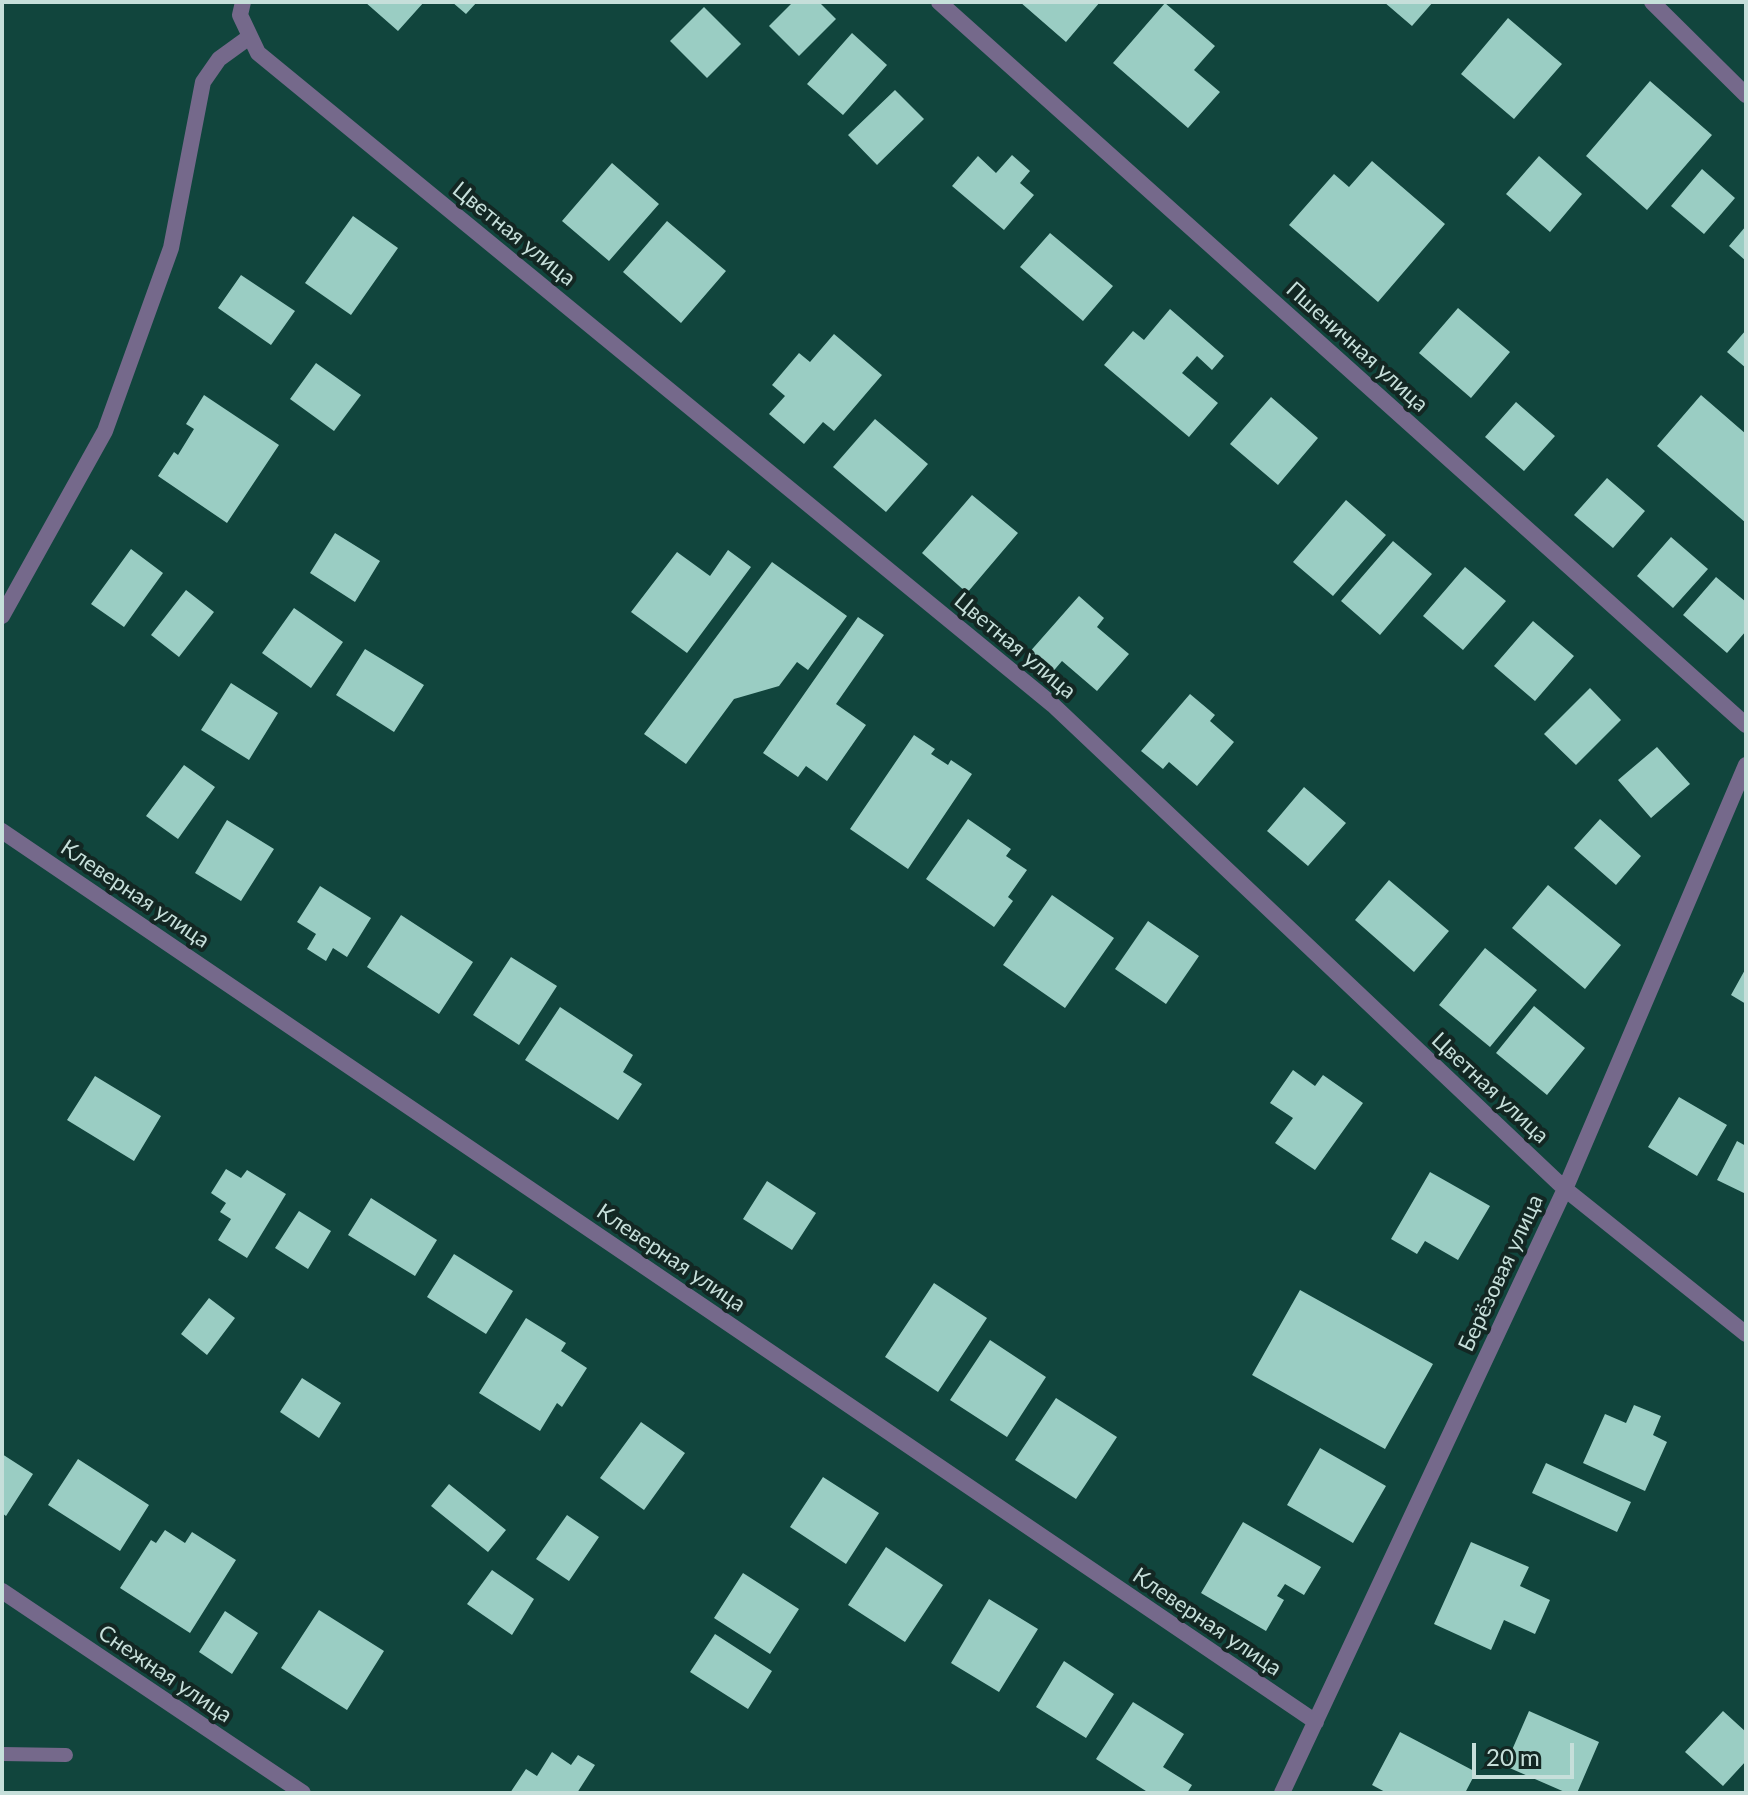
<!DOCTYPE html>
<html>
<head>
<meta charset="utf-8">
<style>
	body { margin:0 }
	#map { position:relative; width:1748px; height:1795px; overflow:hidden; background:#11453d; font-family:Lato,sans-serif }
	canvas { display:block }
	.frame { position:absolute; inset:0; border:4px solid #c6dfda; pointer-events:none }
	.scale { position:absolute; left:1472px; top:1743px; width:102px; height:36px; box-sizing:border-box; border:4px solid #c6dfda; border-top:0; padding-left:10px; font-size:24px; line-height:28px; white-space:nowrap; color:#c6dfda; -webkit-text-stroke:6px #132723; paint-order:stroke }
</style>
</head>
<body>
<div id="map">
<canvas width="1748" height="1795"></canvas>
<div class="frame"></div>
<div class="scale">20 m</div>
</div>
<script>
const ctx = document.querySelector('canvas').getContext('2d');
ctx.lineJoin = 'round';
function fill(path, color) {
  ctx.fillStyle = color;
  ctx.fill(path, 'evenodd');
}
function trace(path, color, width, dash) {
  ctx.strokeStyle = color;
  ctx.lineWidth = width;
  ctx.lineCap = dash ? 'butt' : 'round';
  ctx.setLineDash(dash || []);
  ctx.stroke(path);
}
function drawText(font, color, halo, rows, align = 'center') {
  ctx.font = font + ' Lato,sans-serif';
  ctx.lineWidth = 8;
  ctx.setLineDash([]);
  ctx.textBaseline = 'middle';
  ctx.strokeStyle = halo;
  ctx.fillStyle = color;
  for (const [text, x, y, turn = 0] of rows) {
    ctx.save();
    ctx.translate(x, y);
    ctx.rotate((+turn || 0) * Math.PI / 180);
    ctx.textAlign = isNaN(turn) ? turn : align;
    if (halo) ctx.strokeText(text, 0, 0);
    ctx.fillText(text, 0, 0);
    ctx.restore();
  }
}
fill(new Path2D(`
	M365,2H424L398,31Z
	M452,2H477L466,14Z
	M793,2H819L836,19L799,56L769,26Z
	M1020,2H1100L1066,42Z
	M1384,2H1433L1412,26Z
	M1165,3L1215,46L1194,70L1220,92L1188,128L1113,63Z
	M704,7L741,44L707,78L670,41Z
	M1508,18L1562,64L1514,119L1461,74Z
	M852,33L887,65L843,115L807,84Z
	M1650,81L1712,135L1647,210L1586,156Z
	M895,90L924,119L877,165L848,135Z
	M1012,155L1030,171L1020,183L1034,195L1004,230L952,186L978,156L996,173Z
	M1539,156L1582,194L1550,232L1506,194Z
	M1372,161L1445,224L1378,302L1289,225L1334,174L1349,187Z
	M612,163L659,204L609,261L562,221Z
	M1702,169L1735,198L1704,234L1671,206Z
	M353,216L398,248L351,315L305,283Z
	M667,221L726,271L681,323L623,272Z
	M1746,226V261L1729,246Z
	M1050,233L1113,286L1083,321L1020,267Z
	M241,275L295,311L271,345L218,308Z
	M1458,308L1510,352L1471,398L1419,353Z
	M1170,309L1224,356L1212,370L1197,356L1182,373L1218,403L1189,437L1104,365L1133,331L1144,340Z
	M1746,330V368L1727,352Z
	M834,334L882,375L834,431L823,422L804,444L769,414L785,396L772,385L799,353L810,362Z
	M316,363L361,395L334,431L290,399Z
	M204,395L279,445L227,523L158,476L174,452L178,455L194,429L186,424Z
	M1701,395L1746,434V523L1657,446Z
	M1271,397L1318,438L1278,485L1230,444Z
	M1516,402L1555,436L1524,471L1485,437Z
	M875,419L928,464L886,512L833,467Z
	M1607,478L1645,511L1613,548L1574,515Z
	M972,495L1018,533L967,593L922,553Z
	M1346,500L1386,535L1333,596L1293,562Z
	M335,533L380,561L355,602L310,573Z
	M1671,537L1708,569L1673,608L1637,576Z
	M1393,541L1432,574L1380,635L1341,601Z
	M131,549L163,573L124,627L91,604Z
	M728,550L751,567L687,653L631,612L677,552L710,576Z
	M772,562L847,616L808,670L797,662L779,686L734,699L686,764L644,734Z
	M1465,567L1506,601L1463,650L1423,616Z
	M1716,577L1746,602V631L1727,653L1683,615Z
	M186,590L214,612L179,657L151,635Z
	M1079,596L1104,618L1097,627L1129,654L1097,691L1062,661L1050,675L1027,655Z
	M294,608L343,642L311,688L262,653Z
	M858,617L884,635L836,704L866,725L827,781L806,766L798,777L763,753Z
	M1533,621L1574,656L1535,701L1494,666Z
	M365,649L424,685L394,732L336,695Z
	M231,683L278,713L249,760L201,730Z
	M1590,688L1621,720L1576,765L1544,734Z
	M1190,694L1215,715L1210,721L1234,742L1197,786L1169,762L1163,769L1141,751Z
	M914,735L935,749L931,754L948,765L951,760L972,774L908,869L850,829Z
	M1657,747L1690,784L1651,818L1618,780Z
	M184,765L215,787L178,839L146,816Z
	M1304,787L1346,823L1308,866L1267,831Z
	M968,819L1011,849L1006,856L1027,870L1008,897L1013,901L994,927L926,879Z
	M1600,819L1641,856L1616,885L1574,848Z
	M227,820L274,849L241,901L195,873Z
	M1389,880L1449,931L1414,972L1355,920Z
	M1548,885L1621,945L1585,989L1512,928Z
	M320,886L371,918L347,957L333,948L326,961L307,949L316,934L297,922Z
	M1052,895L1114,938L1065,1008L1003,965Z
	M401,915L473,962L439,1014L367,967Z
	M1148,921L1199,956L1166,1004L1115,969Z
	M1485,948L1537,990L1490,1047L1439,1005Z
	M511,957L557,986L519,1045L473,1015Z
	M1746,968V1004L1731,995Z
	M1534,1006L1585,1048L1547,1095L1496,1053Z
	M560,1007L633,1055L623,1072L642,1084L618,1120L525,1060Z
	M1293,1070L1315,1086L1323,1075L1363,1103L1315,1170L1275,1143L1293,1118L1270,1103Z
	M95,1076L161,1116L134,1161L67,1120Z
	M1679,1097L1727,1125L1697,1176L1648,1147Z
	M1737,1141L1746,1146V1194L1717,1180Z
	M226,1169L241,1178L247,1170L286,1194L247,1258L218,1240L231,1219L220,1212L226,1203L211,1193Z
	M1430,1172L1490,1206L1458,1260L1425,1241L1417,1254L1391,1239Z
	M767,1181L816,1213L792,1250L743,1219Z
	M371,1198L437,1240L415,1276L348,1235Z
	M299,1211L331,1231L308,1269L275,1248Z
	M454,1254L513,1291L486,1334L427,1297Z
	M934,1283L987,1318L938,1392L885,1357Z
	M1300,1290L1433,1364L1385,1449L1252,1375Z
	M209,1298L235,1318L207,1355L181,1334Z
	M526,1318L566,1343L561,1351L587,1368L562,1407L557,1403L540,1431L479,1393Z
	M990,1340L1046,1377L1007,1437L950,1400Z
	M302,1378L341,1403L319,1438L280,1412Z
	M1056,1398L1117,1437L1076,1499L1015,1460Z
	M1634,1405L1661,1416L1653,1435L1667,1442L1645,1491L1583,1463L1605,1414L1626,1423Z
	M641,1422L685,1453L644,1510L600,1478Z
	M1320,1448L1386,1486L1353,1543L1287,1505Z
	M2,1454L33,1474L6,1516L2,1513Z
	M78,1459L149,1505L120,1551L48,1505Z
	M1546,1463L1631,1502L1617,1532L1532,1493Z
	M823,1477L879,1513L846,1564L790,1527Z
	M449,1484L506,1530L488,1552L431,1506Z
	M567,1515L599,1537L569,1581L536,1559Z
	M1243,1522L1321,1567L1304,1595L1285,1584L1277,1596L1284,1600L1266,1631L1201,1593Z
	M165,1530L185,1543L192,1532L236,1560L190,1633L120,1588L151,1540L156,1543Z
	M1471,1542L1529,1567L1520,1586L1550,1600L1535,1634L1504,1620L1491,1650L1434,1624Z
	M886,1547L943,1585L905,1642L848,1605Z
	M492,1570L534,1599L512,1635L467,1604Z
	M743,1573L799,1609L770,1654L714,1618Z
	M989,1599L1038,1629L999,1692L951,1663Z
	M319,1610L384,1651L347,1710L281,1668Z
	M225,1611L258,1633L232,1674L199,1652Z
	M715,1634L772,1671L748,1709L690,1672Z
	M1064,1661L1114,1694L1086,1738L1036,1707Z
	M1133,1702L1184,1734L1163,1767L1192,1785L1187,1793H1149L1096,1759Z
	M1529,1711L1599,1742L1577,1793H1567L1505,1766Z
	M1723,1711L1746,1732V1761L1723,1786L1685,1752Z
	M1400,1732L1476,1772L1465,1793H1387L1372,1785Z
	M552,1752L571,1765L578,1755L595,1765L577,1793H510L526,1769L537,1776Z`), '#9acdc3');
trace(new Path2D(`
	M2,1754L66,1755`), '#75698b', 14);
trace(new Path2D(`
	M243,2L240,15L258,53L1053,705L1565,1189L1746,1334
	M939,2L1746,725
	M1652,2L1746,95
	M2,616L105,431L171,248L203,82L219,59L248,38
	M2,831L1316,1722
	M2,1591L303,1793
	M1282,1793L1565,1189L1746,765`), '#75698b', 16);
drawText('22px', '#c6dfda', '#132723', [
	["Цветная улица",514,234,39],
	["Пшеничная улица",1357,347,42],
	["Цветная улица",1015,646,40],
	["Клеверная улица",135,894,34],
	["Цветная улица",1490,1088,43],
	["Клеверная улица",671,1258,34],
	["Берёзовая улица",1501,1273,-65],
	["Клеверная улица",1207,1622,34],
	["Снежная улица",165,1674,34]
]);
</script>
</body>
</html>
